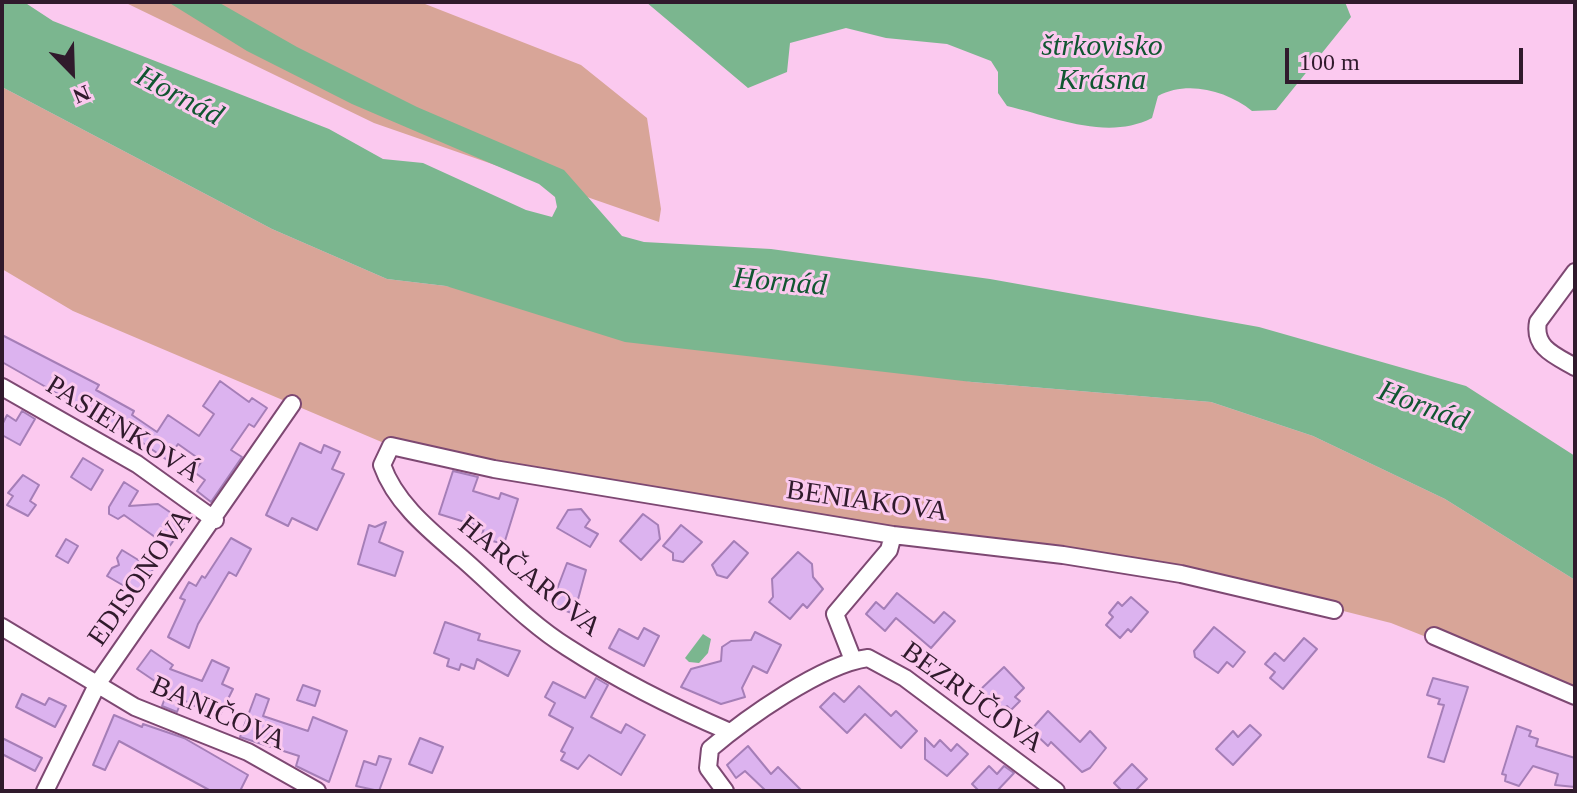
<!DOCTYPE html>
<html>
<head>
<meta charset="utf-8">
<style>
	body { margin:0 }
	#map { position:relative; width:1577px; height:793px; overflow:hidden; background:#fbc9ef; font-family:"Times New Roman",serif }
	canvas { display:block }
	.frame { position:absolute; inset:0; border:4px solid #301a2c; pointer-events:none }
	.north { position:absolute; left:32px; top:32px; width:80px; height:80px; -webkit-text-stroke:6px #fbc9ef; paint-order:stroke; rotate:157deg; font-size:22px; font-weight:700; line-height:32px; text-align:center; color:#301a2c }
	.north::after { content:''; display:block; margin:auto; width:28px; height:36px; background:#301a2c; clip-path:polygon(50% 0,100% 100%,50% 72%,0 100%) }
	.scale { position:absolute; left:1285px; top:48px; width:238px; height:36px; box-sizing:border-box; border:4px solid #301a2c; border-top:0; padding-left:10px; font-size:24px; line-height:28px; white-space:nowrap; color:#301a2c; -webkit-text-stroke:6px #fbc9ef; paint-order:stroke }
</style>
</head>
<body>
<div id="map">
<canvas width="1577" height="793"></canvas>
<div class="frame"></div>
<div class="north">N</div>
<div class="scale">100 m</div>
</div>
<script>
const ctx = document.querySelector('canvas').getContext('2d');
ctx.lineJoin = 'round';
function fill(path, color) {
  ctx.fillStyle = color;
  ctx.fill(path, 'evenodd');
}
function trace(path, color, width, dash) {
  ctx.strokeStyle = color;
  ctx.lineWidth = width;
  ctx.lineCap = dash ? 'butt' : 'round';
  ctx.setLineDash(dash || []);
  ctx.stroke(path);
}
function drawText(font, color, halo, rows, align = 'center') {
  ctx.font = font + ' "Times New Roman",serif';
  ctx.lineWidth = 6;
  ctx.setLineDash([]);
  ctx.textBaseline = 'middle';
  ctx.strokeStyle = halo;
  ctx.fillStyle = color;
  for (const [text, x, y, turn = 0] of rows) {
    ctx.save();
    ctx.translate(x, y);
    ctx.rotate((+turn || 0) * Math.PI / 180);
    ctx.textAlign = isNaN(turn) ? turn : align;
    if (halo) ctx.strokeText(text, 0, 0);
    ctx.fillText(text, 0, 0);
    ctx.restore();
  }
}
fill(new Path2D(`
	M124,2H420L581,65L647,118L661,209L659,222L374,123Z
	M2,87L272,229L387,279L446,286L972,382L1211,402L1313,436L1445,499L1575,580V696L1391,623L1264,591L391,446L73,311L2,269Z`), '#d8a598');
fill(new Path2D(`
	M2,2H24L53,21L329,129L383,159L423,163L526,210L552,217L557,207L555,197L539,184L352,104L247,51L168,2H218L297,47L417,107L564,170L622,236L644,242L771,249L990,279L1259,327L1466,386L1575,456V580L1445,499L1313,436L1211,402L972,382L625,342L446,286L387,279L272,229L2,87Z
	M646,2H1345L1351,17L1276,110L1252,111C1227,91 1188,80 1158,96L1152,118C1107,141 1054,117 1007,106L998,93V72L991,61L947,44L886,38L846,28L790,43L787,72L748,88Z
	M703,634L711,639L708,653L699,663L689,662L685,658Z`), '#7bb68f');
const building = new Path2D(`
	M2,335L99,385L96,390L134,411L132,415L157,432L168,415L199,436L214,414L203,406L220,381L249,402L252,398L267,408L254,427L249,424L231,450L242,457L211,502L197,491L205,480L194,472L202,461L178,444L167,460L137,439L2,362Z
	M22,411L35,419L20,445L2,435V425L7,415L16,421Z
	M300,443L321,453L324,445L340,452L332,469L344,474L317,530L292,518L288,526L266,515Z
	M83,458L103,470L91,490L71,477Z
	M453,471L478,477L473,491L499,499L501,493L518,499L504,544L481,538L484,528L439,514Z
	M23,475L39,485L30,501L36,505L28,516L7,505L13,496L8,493Z
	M124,482L138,491L129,506L158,504L186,523L169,547L124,515L118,519L109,514V507Z
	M581,509L590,520L585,527L598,534L590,547L557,528L568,510Z
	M643,514L658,525L660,539L641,560L620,541Z
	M386,522L379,542L403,552L395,576L358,564L369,525L375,527Z
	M681,525L702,542L683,562L673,560V553L663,546Z
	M231,538L251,549L236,576L229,572L198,624L189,648L168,637L185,600L180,598L189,582L196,586L202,576L205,578Z
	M66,539L78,546L68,563L56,556Z
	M734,541L748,553L727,578L717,575L712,565Z
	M122,550L153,569L138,594L107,576L112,568L119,565L117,558Z
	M798,552L812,564L813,577L823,589L807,608L803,604L790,619L769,602L773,597L772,579Z
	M567,563L586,570L574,614L551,605Z
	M897,593L934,623L944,612L955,621L931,648L896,618L885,631L866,614L876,602L884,609Z
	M1131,597L1148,612L1131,632L1128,629L1120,638L1106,625L1113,617L1109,613L1118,602L1122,606Z
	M445,622L480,634L478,640L520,651L508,676L477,659L474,669L461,664L459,670L447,666L449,659L434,653Z
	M1214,627L1245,652L1233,667L1227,662L1218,673L1195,657L1194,651Z
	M644,628L659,636L644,666L609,648L619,629L638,639Z
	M755,632L781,645L767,673L753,666L742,688L745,697L721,704L681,687L691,669L721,661L722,647L731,641L751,640Z
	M1304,638L1317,649L1283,689L1270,678L1275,672L1265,664L1275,653L1284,661Z
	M151,650L173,665L170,669L202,681L212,660L229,668L222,684L233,689L218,719L182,699L177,712L162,706L168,690L137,669Z
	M1004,667L1024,688L1015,697L1020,701L1011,710L1007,706L1003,709L993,699L990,702L980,690Z
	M596,678L608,685L591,717L621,733L626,724L645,735L621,775L589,755L578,769L561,760L565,753L561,751L573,728L549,715L555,703L545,697L553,682L585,698Z
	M1433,678L1468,687L1444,762L1428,757L1444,705L1438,704L1440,699L1427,695Z
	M303,685L320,691L315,706L297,700Z
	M859,686L891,716L896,711L917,731L901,748L865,714L847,733L820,707L834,693L844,702Z
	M22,694L45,705L49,698L66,706L55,727L16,707Z
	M256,694L269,699L263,716L308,731L313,717L347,731L329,782L296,766L299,756L240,737Z
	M1048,711L1080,742L1090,731L1106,748L1090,768L1082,772L1051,742L1048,746L1031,730Z
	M114,715L142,727L143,724L184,738L248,775L240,791H211L119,741L105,770L93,765Z
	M1250,725L1261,735L1233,765L1216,749L1233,731L1238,737Z
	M1517,726L1531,731L1529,736L1538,739L1536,746L1575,758V787L1555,785L1558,774L1533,766L1519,786L1505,781L1506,775L1502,774Z
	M2,738L42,758L35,771L2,754Z
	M420,738L443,747L432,773L409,764Z
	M925,738L934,747L940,740L951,751L957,744L968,754L947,776L925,759Z
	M748,746L771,774L778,767L802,791H766L745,771L736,778L727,765Z
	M379,756L391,759L379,791L356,786L364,761L376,765Z
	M1132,764L1147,779L1135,791H1122L1114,783Z
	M989,766L997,774L1004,766L1014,773L997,791H979L972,784Z`);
fill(building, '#dcb3ef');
trace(building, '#a57eb7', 2);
const minor = new Path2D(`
	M1575,272L1538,322C1533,348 1556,356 1575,367
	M2,387L137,464L215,520
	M2,627L135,707L248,752L317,791
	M1434,636L1575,696
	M853,660L835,614L889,550L893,535
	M730,732C674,708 618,680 567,647C530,624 497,589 464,560C433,533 396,505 382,465L391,446L494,469L893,535L1063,555L1181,574L1334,610
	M45,791L98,683L292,404
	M725,791L708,768L710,749C745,719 822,664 868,658L905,678L1056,791`);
trace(minor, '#7d4872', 20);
trace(minor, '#fff', 16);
drawText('28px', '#301a2c', '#fbc9ef', [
	["PASIENKOVÁ",123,430,32],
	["BENIAKOVA",867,502,8],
	["HARČAROVA",529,577,39],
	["EDISONOVA",141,578,-55],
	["BEZRUČOVA",972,698,36],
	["BANIČOVA",218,714,24]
]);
drawText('italic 30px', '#115631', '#fbc9ef', [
	["štrkovisko",1102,47],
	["Krásna",1102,81],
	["Hornád",179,97,28],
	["Hornád",780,283,5],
	["Hornád",1423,407,21]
]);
</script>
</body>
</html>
